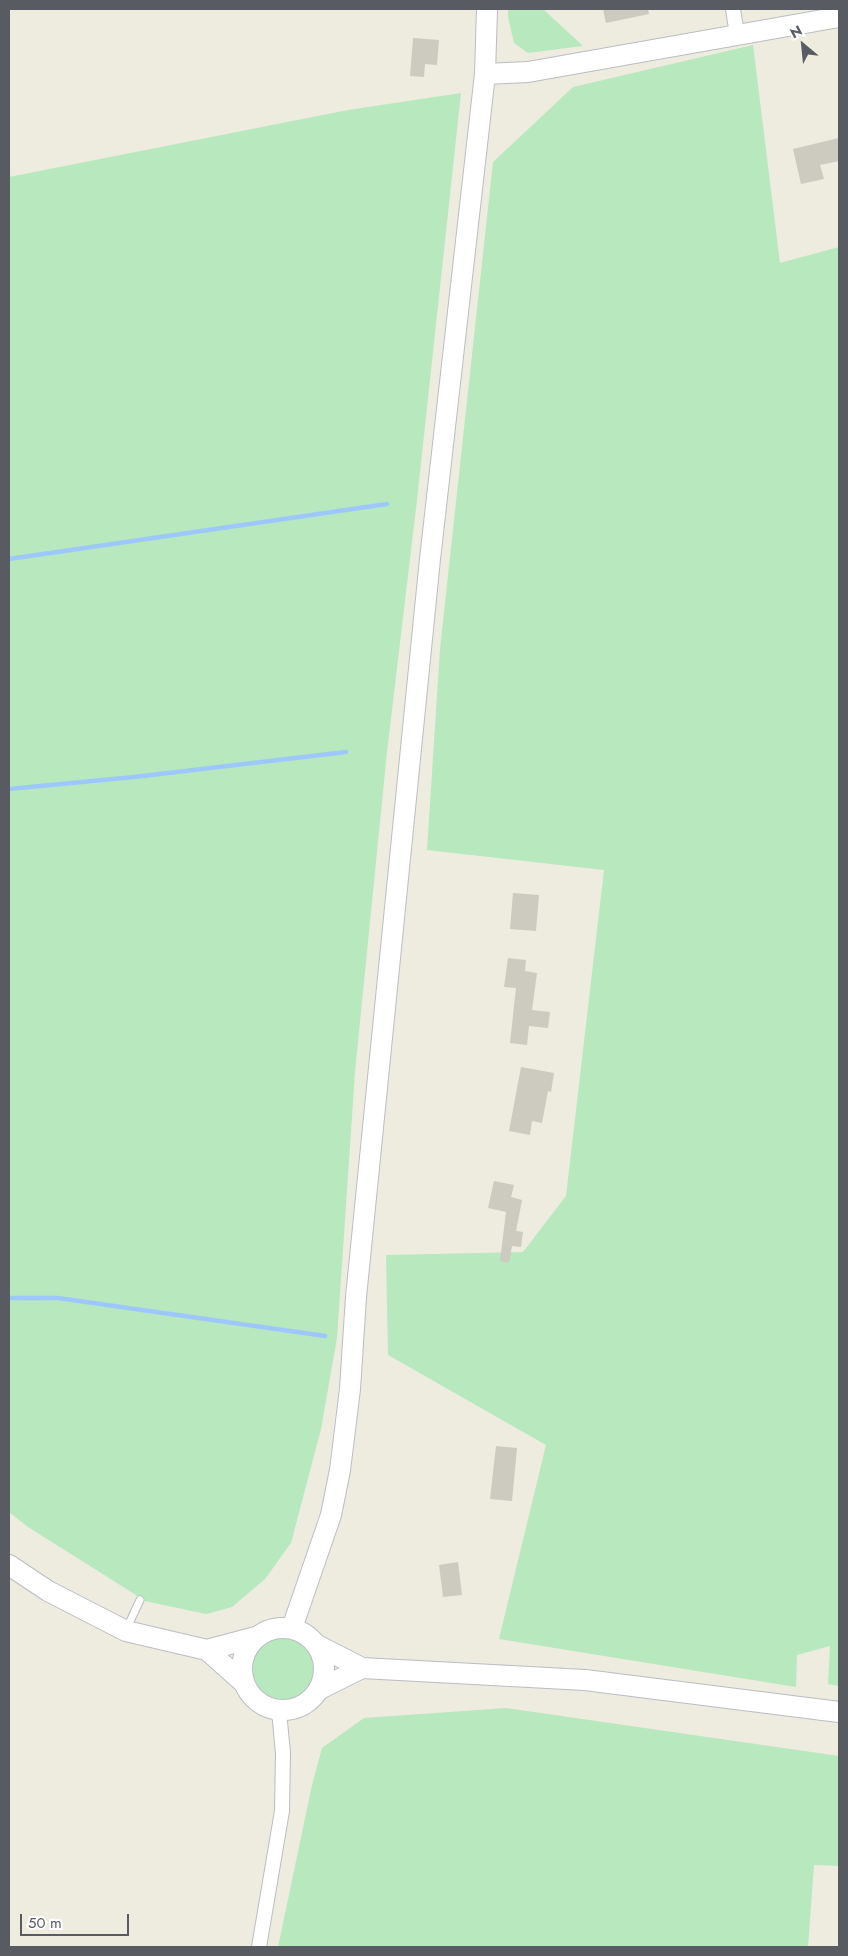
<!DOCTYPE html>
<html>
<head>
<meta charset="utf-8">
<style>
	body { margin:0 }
	#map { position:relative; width:848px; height:1956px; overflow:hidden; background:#edecdf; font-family:Jost,sans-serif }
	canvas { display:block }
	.frame { position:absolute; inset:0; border:10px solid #585b62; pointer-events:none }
	.north { position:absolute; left:778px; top:20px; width:50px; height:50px; -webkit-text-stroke:4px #fff; paint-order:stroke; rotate:332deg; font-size:14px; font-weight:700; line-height:20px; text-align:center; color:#585b62 }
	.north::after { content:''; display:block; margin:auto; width:18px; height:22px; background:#585b62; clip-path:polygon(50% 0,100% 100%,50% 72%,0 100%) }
	.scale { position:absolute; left:20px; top:1914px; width:109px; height:22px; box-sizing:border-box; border:2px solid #585b62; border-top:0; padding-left:6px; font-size:15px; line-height:18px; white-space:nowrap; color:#585b62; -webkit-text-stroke:4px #fff; paint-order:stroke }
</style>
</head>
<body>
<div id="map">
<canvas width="848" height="1956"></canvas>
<div class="frame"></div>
<div class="north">N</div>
<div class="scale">50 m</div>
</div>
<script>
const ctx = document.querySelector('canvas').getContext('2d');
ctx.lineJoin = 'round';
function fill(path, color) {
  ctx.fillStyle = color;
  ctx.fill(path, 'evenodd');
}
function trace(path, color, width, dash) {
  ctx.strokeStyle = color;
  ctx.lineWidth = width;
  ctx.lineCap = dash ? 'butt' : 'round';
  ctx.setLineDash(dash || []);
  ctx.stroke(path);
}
fill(new Path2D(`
	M508,9H543L583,46L528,53L514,43L508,17Z
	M753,45L780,263L839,247V1686L828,1684L830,1646L797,1655L796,1687L499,1639L546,1445L388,1355L386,1255L523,1252L566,1196L604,870L427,850L440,649L493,162L573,87Z
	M461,93L417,500L387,752L355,1072L337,1338L321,1429L291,1543L265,1579L232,1607L206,1614L140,1600L136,1595L28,1527L9,1512V177L348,110Z
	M251 1668a33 33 0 1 1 66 0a33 33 0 1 1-66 0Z
	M506,1708L839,1756V1866L814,1865L808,1947H278L312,1785L322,1748L364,1718Z`), '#b8e8be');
trace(new Path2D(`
	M9,559L387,504
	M9,789L134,777L346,752
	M9,1298H58L325,1336`), '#9dc8ff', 4.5);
fill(new Path2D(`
	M603,9H648L649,14L606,23Z
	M413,38L439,40L437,65L425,64L424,77L410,76Z
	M839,138V161L820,165L824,179L801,184L793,149Z
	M513,893L539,895L536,931L510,929Z
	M508,958L526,960L525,971L537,973L532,1010L550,1012L548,1028L529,1026L527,1045L510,1043L516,988L504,987Z
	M521,1067L554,1073L551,1092L548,1091L542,1123L532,1121L530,1135L509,1131Z
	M494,1181L514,1185L511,1197L522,1200L516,1231L523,1232L521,1247L512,1246L509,1263L500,1261L506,1212L488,1208Z
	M496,1446L517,1448L512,1501L490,1499Z
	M458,1562L462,1595L443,1597L439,1565Z`), '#cdcac0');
const lane = new Path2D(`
	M126,1630L140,1600`);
const street = new Path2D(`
	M733,9L737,35
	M259,1947L282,1811L283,1753L279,1711`);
const secondary = new Path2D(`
	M485,74L528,72L839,17
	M9,1565L48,1591L126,1631L207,1650L244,1683
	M242 1669a41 41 0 1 1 82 0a41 41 0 1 1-82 0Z
	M292,1628L331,1515L340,1470L350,1389L356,1297L430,559L485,74L487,9
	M317,1645L362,1668L585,1680L839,1712
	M207,1650L256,1637
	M320,1689L362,1668`);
trace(lane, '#babcc3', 9);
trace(street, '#babcc3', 16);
trace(secondary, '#babdc5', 22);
trace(lane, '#fff', 7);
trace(street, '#fff', 14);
trace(secondary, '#fff', 20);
</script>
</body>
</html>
